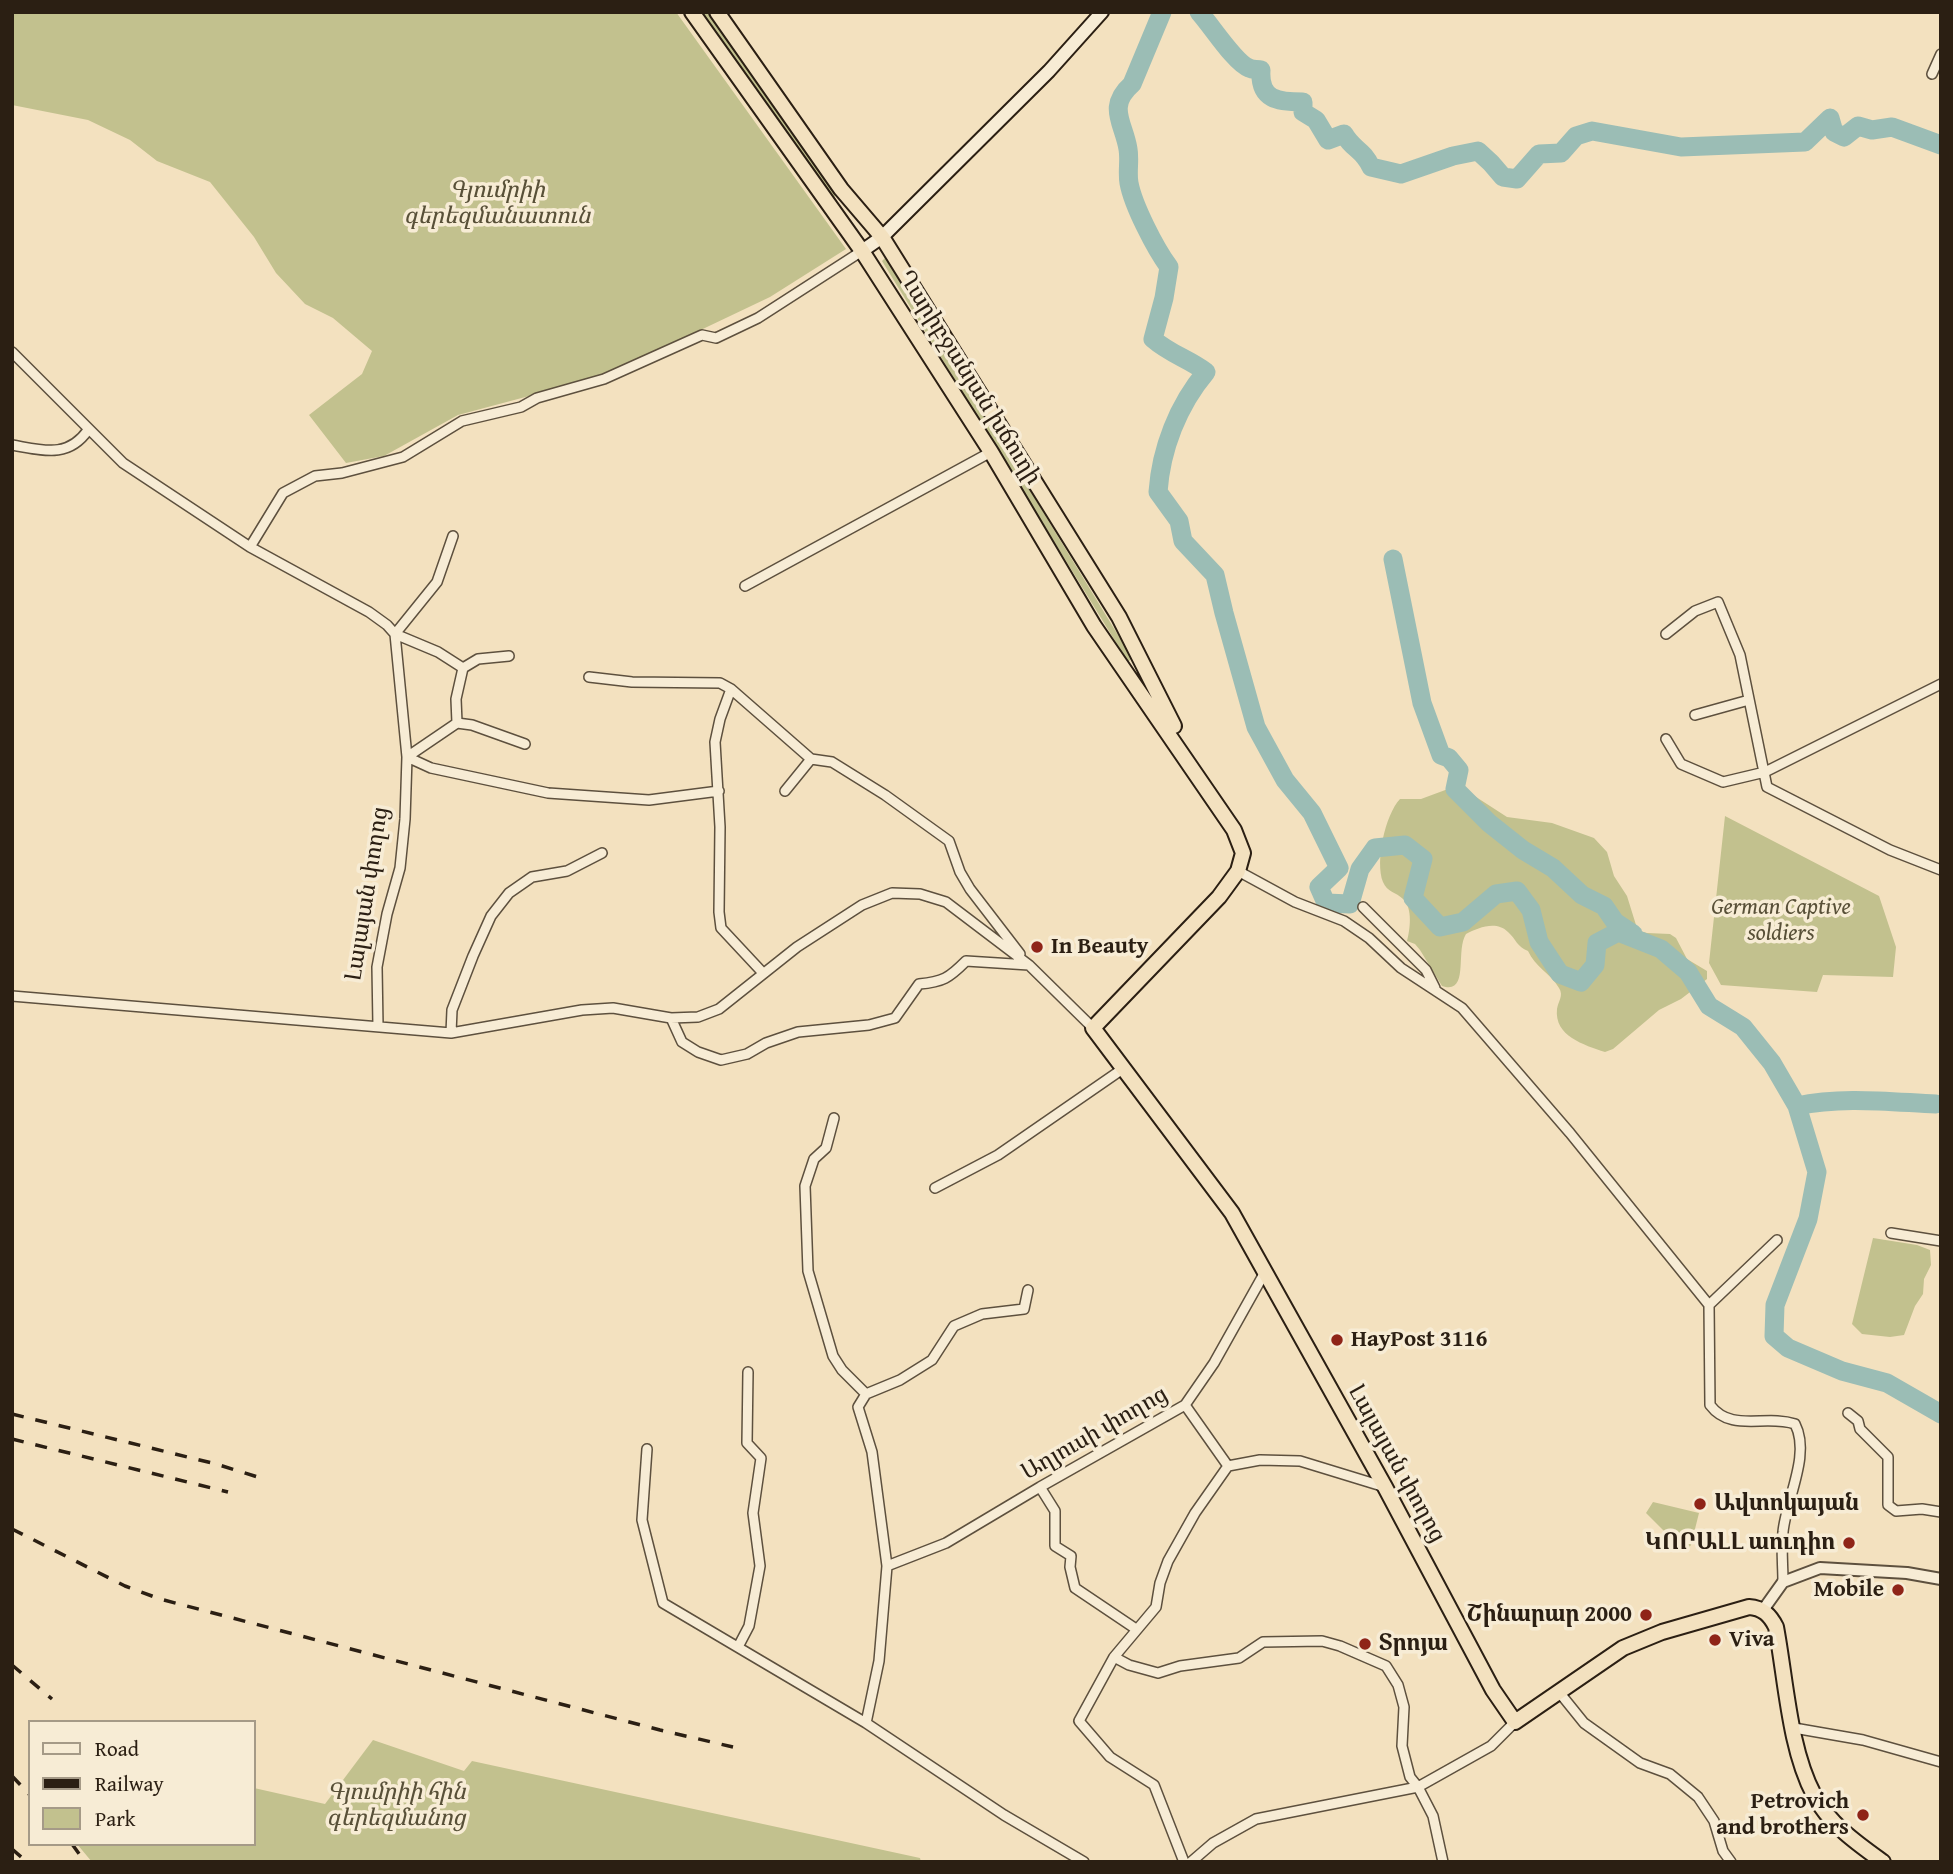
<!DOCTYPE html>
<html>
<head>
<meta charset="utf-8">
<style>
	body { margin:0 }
	#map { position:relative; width:1953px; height:1874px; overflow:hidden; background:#f3e1bf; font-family:"Gentium Book Plus",serif }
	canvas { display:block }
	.frame { position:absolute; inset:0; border:14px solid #2b1f13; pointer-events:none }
	.legend { position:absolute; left:28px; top:1720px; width:228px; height:126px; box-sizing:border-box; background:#f7ecd5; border:2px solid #a59a87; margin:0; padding:9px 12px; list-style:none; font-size:21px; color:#2b1f13 }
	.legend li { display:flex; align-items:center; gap:14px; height:35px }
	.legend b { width:35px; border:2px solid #a59a87 }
</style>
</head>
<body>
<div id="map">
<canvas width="1953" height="1874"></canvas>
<div class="frame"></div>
<ul class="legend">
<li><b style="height:9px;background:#f7ecd5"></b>Road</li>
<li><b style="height:9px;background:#2b1f13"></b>Railway</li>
<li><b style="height:19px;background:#c2c18e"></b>Park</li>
</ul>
</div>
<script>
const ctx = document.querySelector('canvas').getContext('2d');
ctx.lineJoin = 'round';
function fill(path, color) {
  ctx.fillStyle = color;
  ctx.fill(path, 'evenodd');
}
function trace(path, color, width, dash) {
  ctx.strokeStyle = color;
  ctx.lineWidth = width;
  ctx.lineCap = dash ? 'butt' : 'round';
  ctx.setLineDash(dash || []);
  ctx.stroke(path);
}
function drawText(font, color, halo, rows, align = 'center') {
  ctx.font = font + ' "Gentium Book Plus","Noto Serif Armenian",serif';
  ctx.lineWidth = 7;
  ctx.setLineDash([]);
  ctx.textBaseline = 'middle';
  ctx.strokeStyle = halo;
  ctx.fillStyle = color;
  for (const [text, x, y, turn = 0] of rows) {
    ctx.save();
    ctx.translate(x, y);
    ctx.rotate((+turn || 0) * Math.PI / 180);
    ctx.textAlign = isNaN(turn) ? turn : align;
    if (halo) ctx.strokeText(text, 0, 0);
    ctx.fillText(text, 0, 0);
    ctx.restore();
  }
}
fill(new Path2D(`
	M12,12H676L846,249L770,297L604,376L458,415L384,456L346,463L309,415L362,374L372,351L333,318L305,304L276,273L254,237L210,182L157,161L130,140L88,120L12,105Z
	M699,12H709L837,194L832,200Z
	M887,256L1132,658L1128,662L882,261Z
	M1448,789H1455L1473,795L1507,817L1552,823L1594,838L1607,852L1614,876L1627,896L1636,925L1640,931L1647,933L1670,934L1676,938L1687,959L1707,971V979L1681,999L1659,1010L1613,1049L1605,1052C1584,1045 1554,1036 1557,1009C1558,1001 1564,996 1559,988C1551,974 1535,967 1528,951C1517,947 1516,939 1508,932C1496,920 1478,928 1466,934C1455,951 1470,995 1442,986L1420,950L1415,944L1407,941C1410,930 1413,908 1403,899C1396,892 1387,892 1383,882C1375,862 1385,815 1400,799H1421Z
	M1725,816L1879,896L1896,947L1893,977L1823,975L1817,992L1721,985L1709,963Z
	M1873,1238L1917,1245L1930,1250L1931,1265L1924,1279L1923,1294L1915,1306L1904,1335L1890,1337L1862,1334L1852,1324Z
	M1653,1502L1699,1513L1691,1545L1688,1549L1679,1546L1646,1513Z
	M373,1740L464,1771L472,1761L920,1858L921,1862H92L77,1844H254V1788L325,1804Z`), '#c2c18e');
trace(new Path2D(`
	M1162,12L1132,84C1106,107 1124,123 1128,149C1130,160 1127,172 1129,183C1133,205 1155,248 1169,267L1164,298L1153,339C1170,354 1189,359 1206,372C1178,405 1161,449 1158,492L1179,521L1183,541L1215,575L1224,613L1256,727L1285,780L1312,813L1339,868L1319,887L1326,903L1350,904L1360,869L1375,848L1405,845L1423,859L1413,898L1440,927L1463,922L1496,894L1517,891L1531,910L1539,942L1560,974L1581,982L1595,965L1597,943L1618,932L1661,949L1688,972L1709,1006L1743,1027L1772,1063L1797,1106L1817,1172L1808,1219L1775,1305L1774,1336L1788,1348L1842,1371L1887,1383L1941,1414
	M1199,12C1211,25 1235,63 1249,68C1253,70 1257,69 1261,70C1259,100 1278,102 1303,102V112L1316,120L1328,140L1344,134C1353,150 1363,149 1371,167L1401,174L1453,156L1478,151L1491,163L1503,177L1517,179L1539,154L1561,153L1576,136L1592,131L1681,147L1805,142L1830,118L1834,132L1844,137L1858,126L1872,130L1892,127L1941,145
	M1393,559L1422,703L1441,755L1449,758L1459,770L1455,789L1489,823L1523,850L1553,868L1582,895L1604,906L1615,922L1633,934
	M1797,1106C1842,1096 1891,1102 1936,1104`), '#9bbdb5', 19);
const minor = new Path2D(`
	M1932,74L1941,54
	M12,352L123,463L250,547L369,612L387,625L395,634L407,757L405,819L400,868L387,914L377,967L378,1026
	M12,445C42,450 68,459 88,430
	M453,536L437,582L395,634L438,652L463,668
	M250,547L283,493L315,476L342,473L403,457L462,421L521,407L537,398L604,379L702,335L716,338L758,318L862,251
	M745,586L991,452
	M1666,634L1695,611L1718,602L1740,655L1767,787L1890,850L1941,870
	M589,677L632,682L720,683L731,689L811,759L832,762L885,795L949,841L960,872L970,889L1020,954
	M731,689L720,719L715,742L720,827L719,912L721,928L763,973
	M1695,715L1749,700
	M457,723L472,725L525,744
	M1666,739L1681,764L1723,782L1765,772L1941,684
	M407,757L431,768L548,793L649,800L719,791
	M407,757L457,723L456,699L463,668L478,659L509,656
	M785,791L811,759
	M1238,871L1295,902L1344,921L1369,938L1401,968L1462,1008L1570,1133L1709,1305L1710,1405C1731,1433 1765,1414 1795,1424C1811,1455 1786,1499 1783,1532C1781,1549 1783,1566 1783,1582
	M1363,907L1426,970L1435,988
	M12,996L451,1033L582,1010L613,1008L671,1018L698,1017L719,1009L797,947L862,905L892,893L920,894L946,902L1029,965L1093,1028
	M671,1018L682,1042L698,1052L721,1060L747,1054L766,1043L798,1032L869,1025L895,1018L919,984C943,982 949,978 966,961L1029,965
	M451,1033L452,1010L473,956L491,916L509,893L532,877L567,871L602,853
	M834,1118L826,1148L814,1159L805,1186L808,1271L833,1356L842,1370L866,1394
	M935,1188L998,1155L1124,1068
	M1891,1233L1941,1241
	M1709,1305L1777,1240
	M1185,1405L1228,1466
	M1848,1413L1858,1421L1860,1429L1888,1457V1505L1896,1511L1922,1509L1941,1512
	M647,1449L642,1520L663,1603L866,1723L1004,1815L1084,1862
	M1040,1487L1055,1511V1546L1071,1556L1070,1567L1075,1588L1136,1629
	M887,1566L946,1543L1040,1487L1185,1405L1214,1363L1265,1272
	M738,1647L749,1626L760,1566L753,1513L761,1458L747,1443L748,1372
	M1114,1657L1129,1665L1158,1673L1180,1666L1239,1658L1263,1642L1322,1641L1340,1646L1386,1666L1398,1685L1404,1707L1402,1746L1410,1777L1418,1787L1433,1816L1443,1862
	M1559,1692L1584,1723L1640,1763L1670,1774L1698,1797L1714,1821L1723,1851L1731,1862
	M866,1723L879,1661L887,1566L872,1452L858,1407L866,1394L900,1380L932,1360L954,1326L982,1314L1024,1309L1028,1290
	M1794,1728L1863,1740L1941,1762
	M1184,1862L1154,1785L1110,1757L1079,1721L1114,1657L1156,1607L1160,1583L1168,1561L1195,1513L1228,1466L1260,1460L1300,1461L1385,1487
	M1191,1862L1213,1843L1256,1819L1418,1787L1491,1746L1515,1722`);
const tertiary = new Path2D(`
	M1763,1610L1783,1582L1820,1568L1907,1573L1941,1579`);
const secondary = new Path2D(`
	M862,251L882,237L1049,71L1102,12`);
const trunk = new Path2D(`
	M692,12L862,251L991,452L1094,626L1234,830L1243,853L1238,871L1219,897L1093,1028L1232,1213L1385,1487L1493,1690L1515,1722L1623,1648L1662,1632L1749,1607C1763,1608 1770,1615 1776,1627C1786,1680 1789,1748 1814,1795C1829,1824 1858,1844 1883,1862
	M717,12L841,189L882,237L1119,617L1174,726`);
trace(minor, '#5d503e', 12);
trace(tertiary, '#5d503e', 14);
trace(secondary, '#2b1f13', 16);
trace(trunk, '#2b1f13', 18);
trace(minor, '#f7ecd5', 9);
trace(tertiary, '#f7ecd5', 10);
trace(secondary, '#f7ecd5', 12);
trace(trunk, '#f3e1bf', 14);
trace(new Path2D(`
	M12,1414L216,1464L261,1478
	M12,1439L228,1492
	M12,1529L125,1586L160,1599L660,1730L733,1747
	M12,1665L52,1699
	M12,1776L30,1795
	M72,1844L85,1862
	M12,1849L27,1862`), '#2b1f13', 3.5, [12, 12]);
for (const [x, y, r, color] of [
	[1037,947,7,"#8f2418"],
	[1337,1340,7,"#8f2418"],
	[1700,1504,7,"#8f2418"],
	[1849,1543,7,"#8f2418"],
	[1898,1590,7,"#8f2418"],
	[1646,1615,7,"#8f2418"],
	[1715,1640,7,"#8f2418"],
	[1365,1644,7,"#8f2418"],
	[1863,1815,7,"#8f2418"]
]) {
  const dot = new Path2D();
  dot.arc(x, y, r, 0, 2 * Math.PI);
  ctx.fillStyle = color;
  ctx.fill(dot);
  trace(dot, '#f7ecd5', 2.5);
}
drawText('italic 23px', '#585038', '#f7ecd5', [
	["Գյումրիի",497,191],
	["գերեզմանատուն",497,217],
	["German Captive",1781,908],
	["soldiers",1781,934],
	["Գյումրիի հին",396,1793],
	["գերեզմանոց",396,1819]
]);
drawText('23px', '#2b1f13', '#f7ecd5', [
	["Ղարիբջանյան խճուղի",969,378,58],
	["Լալայան փողոց",368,894,-81],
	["Աղյուսի փողոց",1095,1434,-30],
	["Լալայան փողոց",1396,1464,61]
]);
drawText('bold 23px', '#2b1f13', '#f7ecd5', [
	["In Beauty",1051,947],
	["HayPost 3116",1351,1340],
	["Ավտոկայան",1714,1504],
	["ԿՈՐԱԼԼ աուդիո",1835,1543,"right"],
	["Mobile",1884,1590,"right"],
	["Շինարար 2000",1632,1615,"right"],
	["Viva",1729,1640],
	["Տրոյա",1379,1644],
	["Petrovich",1849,1802,"right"],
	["and brothers",1849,1828,"right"]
], 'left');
</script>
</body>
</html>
